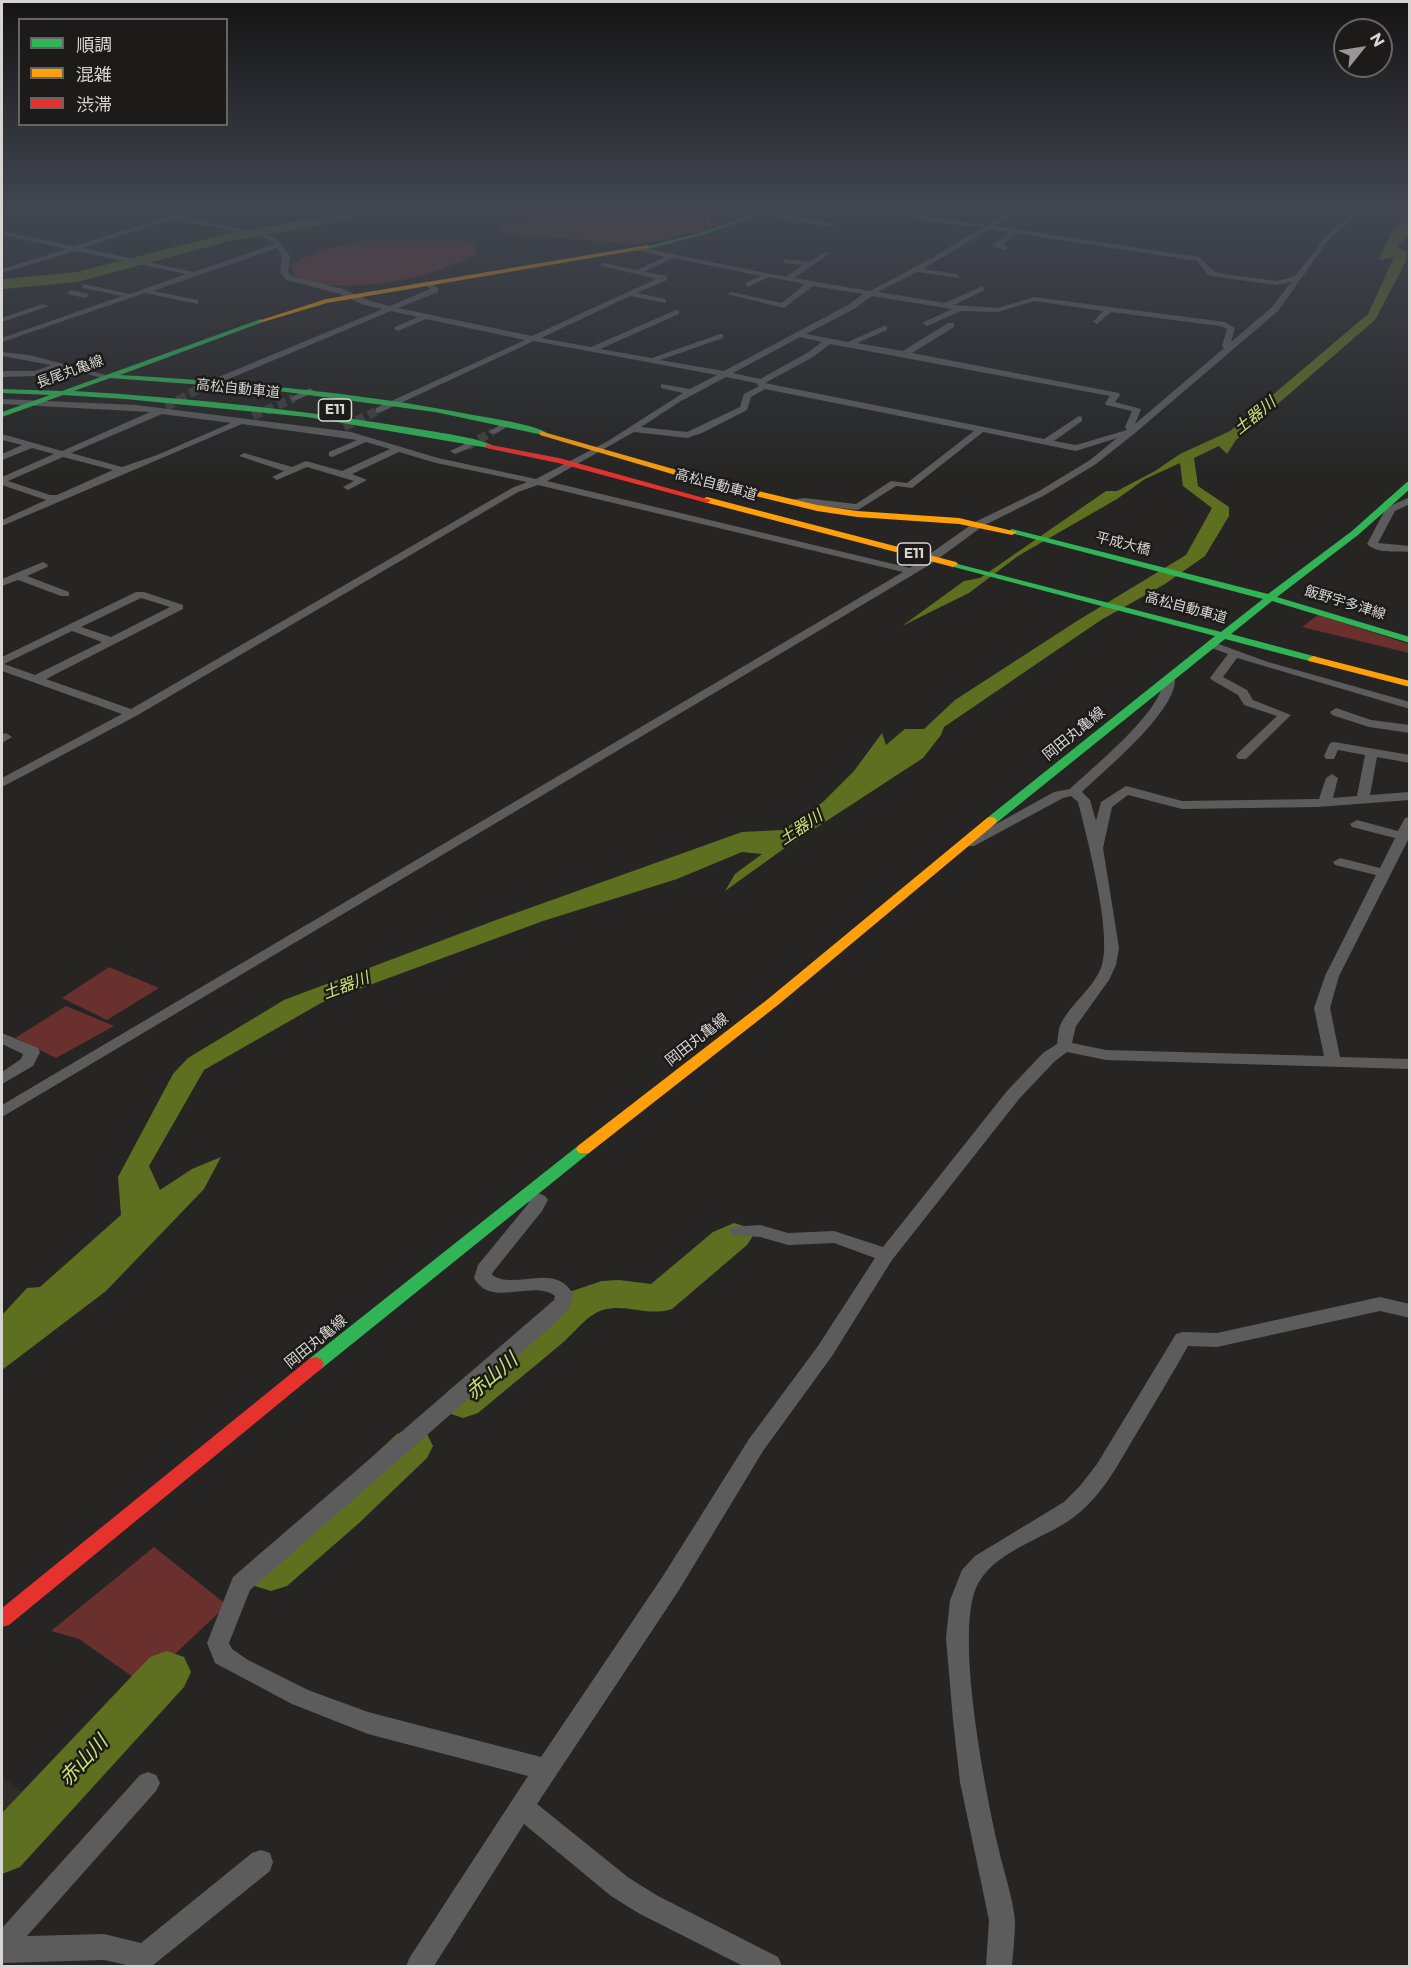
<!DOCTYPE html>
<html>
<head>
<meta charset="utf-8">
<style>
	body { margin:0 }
	#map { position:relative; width:1411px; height:1968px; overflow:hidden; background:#262524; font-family:Montserrat,"Noto Sans JP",sans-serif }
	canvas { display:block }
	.frame { position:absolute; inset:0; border:3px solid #d6d5d3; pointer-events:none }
	.legend { position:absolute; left:18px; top:18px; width:210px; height:108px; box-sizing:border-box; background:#1d1b19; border:2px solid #676563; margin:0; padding:8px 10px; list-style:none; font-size:18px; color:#d6d5d3 }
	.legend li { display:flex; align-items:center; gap:12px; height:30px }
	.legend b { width:30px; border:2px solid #676563 }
	.north { position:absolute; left:1333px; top:18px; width:60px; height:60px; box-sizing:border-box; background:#1d1b19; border:2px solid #676563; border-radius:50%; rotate:60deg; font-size:16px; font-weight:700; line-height:24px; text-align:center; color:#d6d5d3 }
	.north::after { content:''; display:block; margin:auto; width:21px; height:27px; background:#989796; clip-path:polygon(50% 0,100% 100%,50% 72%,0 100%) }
</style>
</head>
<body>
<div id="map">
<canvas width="1411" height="1968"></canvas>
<div class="frame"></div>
<ul class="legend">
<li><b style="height:8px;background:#30b455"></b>順調</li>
<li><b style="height:8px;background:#ff9f0a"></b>混雑</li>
<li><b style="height:8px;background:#e5322d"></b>渋滞</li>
</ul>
<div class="north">N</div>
</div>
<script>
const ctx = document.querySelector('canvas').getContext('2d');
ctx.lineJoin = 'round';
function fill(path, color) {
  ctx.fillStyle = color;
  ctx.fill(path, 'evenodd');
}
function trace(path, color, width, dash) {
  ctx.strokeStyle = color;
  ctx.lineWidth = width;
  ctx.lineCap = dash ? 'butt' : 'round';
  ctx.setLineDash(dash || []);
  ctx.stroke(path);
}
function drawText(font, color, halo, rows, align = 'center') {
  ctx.font = font + ' Montserrat,"Noto Sans JP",sans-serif';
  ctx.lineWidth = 5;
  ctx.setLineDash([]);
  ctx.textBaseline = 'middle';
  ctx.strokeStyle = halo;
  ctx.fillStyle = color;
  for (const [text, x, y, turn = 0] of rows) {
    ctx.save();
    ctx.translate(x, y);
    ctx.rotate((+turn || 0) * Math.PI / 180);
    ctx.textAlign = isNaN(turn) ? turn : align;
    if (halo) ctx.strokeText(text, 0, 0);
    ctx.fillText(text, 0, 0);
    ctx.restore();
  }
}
fill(new Path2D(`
	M2,1776L31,1799L2,1830Z`), '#312c26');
fill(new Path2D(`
	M558,207H722L728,209L710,216L711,221L718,225L671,239L635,244L498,233L499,228Z
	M362,241H462L474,244L476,254C433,277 380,288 331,285C319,285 306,279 295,276L290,265L318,251Z
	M1318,615L1409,644V653L1302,627Z
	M109,967L159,988L107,1020L62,998Z
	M66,1006L114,1026L56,1058L15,1038Z
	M154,1547L227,1605L143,1684L79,1639L51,1631Z`), '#69302e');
fill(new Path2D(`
	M1408,207H1409V234L1397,246L1407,253L1406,261L1375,320L1236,440L1227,454L1219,446L1194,458L1198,486L1229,507V516L1205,556L1165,584L1101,620L944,727L941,735L923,758L782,850L725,891L735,874L762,854L742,852L677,879L543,921L321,1003L204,1070L149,1166L160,1190L192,1169L221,1157L204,1189L106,1291L2,1370V1315L27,1288L40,1287L121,1215L118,1177L173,1074L188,1058L284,1000L496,920L742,832L783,830L823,802L854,771L882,733L886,745L905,729H924L955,700L1077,621L1186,555L1212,508L1183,486L1180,463L1145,479L1117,499L1018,556L969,593L902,626L964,581L980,578L1106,491H1117L1155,471L1180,454L1230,431L1368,314L1394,257L1379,260L1392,231L1396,230L1402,220L1395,217L1398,211L1408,209Z`), '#5e701f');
fill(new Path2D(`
	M347,207H361L350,220L345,221L230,241L77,282L2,289V279L77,272L229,233L340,214Z
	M734,1223L747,1227L753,1236L747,1245L672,1309C647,1317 626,1303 603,1310C586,1315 574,1334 560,1345C533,1368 505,1390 478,1413L463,1418L448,1413L442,1402L448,1391L532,1324L566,1293L602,1281L619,1280L651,1284L713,1232Z
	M412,1429L427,1434L433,1446L427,1458L359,1523L287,1586L271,1591L255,1586L249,1572L255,1558L329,1497L397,1434Z
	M167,1651L184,1657L191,1672L184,1687L20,1867L2,1874V1813L150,1657Z`), '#5e701f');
trace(new Path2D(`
	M166,407L202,387
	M253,416L294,398
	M344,427L379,410
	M467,446L492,432`), '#403f3e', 9, [9, 4.5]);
fill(new Path2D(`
	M2,207H11L2,210Z
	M93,207L149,210L267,234L276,238L290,256L288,272L292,276L343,289L370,301L390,306L430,289L423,283L427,281L438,288V292L398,308L532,336L656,279L599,265L603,263L637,270L665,257L636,250L638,247L786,277L803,265L784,263V259L809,262L827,251L829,254L794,278L870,291L930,259L982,228L845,209L842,207H856L988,225L1018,207H1025L995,226L1199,257L1214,271L1224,274L1277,281L1295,276L1326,236L1359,207H1366L1330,238L1278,311L1135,433L1096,464L1045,495L983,526L931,564L2,1117V1105L903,572L538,485L518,492L136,716L2,787V778L122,714L2,671V657L136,592H144L183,605V609L46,679L131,709L512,488L527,482L436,463L399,452L352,474L367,480L348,490L343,487L354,481L307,467L277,480L272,477L284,471L239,456L244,453L292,467L306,461L342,471L390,449L366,442L332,457L329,456V452L357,440L242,424L2,526V520L46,500L2,485V477L54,454L32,448L2,460V454L22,445L2,440V434L62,451L150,412L2,404V399L136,405L351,432L438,458L536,479L608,441L683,393L661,388V384L690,389L717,375L534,341L379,413L376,412V408L525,340L426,319L398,331L394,329L395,327L418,317L391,311L205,389H199V385L383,309L364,305L337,293L286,280L280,272L282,256L277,248L153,291L198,300V304L145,293L2,342V338L122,296L83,288V284L130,294L186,274L75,251L2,273V269L66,249L2,235V231L74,246L166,217C143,213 113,217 93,207ZM173,219L263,237L274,244L194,272L83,248ZM990,229L1008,232V234L992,246L1004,250L1007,248L1003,244L1014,236L1015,233L1197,261L1208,275L1224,278L1277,285L1291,282L1272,307L1231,342L1235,328L1225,322L1034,297L998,308L954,305L985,290L982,286L945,303L878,292L917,272L960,278L957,274L923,269ZM673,258L761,276L745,283L748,287L769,277L805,284L782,303L731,292L727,294L784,308L813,286L863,294L848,305L724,371L660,360L723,338V334H720L652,358L600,349L679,314V310H676L591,347L541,338L630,296L666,303V299L637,293L667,280V276L644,272ZM872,296L952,309L924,322L923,324L927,326L961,311L998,312L1034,301L1103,311L1093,322L1097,324L1111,312L1220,326L1227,329L1222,346L1224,348L1135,424L1141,409L1115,402L1120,395L1119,393L912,353L954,327V323H948L903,351L857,343L887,330V326H884L848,342L806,334L854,309ZM800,337L822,342L807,353L760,379L733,373ZM830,344L1110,396L1105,403L1106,405L1132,411L1125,427L1127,430L1076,445L1054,441L1082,421V417L1079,416L1044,439L765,383L813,357ZM726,377L756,383L759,386L744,394L740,407L687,432L641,427L681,401ZM765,389L974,431L907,483L891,481L856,504L804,498L790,500L788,502L793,505L804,504L858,510L896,486L912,488L983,432L1076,451L1117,438L1090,460L1039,491L975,522L910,568L547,481L634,432L687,438L702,433L747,410L751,397ZM162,414L231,423L157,455L122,467L71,453ZM63,457L113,470L57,495H50L8,481ZM141,598L170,607L111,637L81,627ZM72,631L102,642L35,675L4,664Z
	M931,207H949L950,208L947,210Z
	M759,211L832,223L835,225L832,227L757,214Z
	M70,290L88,294L89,296L85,298L67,294Z
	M42,304L49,306L2,322V318Z
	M2,352L29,355L110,376L106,379L60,367L36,376L2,377V371H35L51,365L2,356Z
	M310,388L314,391L313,393L294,401L290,398Z
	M505,422L512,424L495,434L488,432Z
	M467,443L472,446L470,448L455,454L450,451Z
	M1410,497V504L1395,511L1378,543L1410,546V552C1396,551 1377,554 1367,544L1385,510L1381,509V505L1390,506Z
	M43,562L48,565L47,567L27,576L69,592V596H61L18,580L2,586V579Z
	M1213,642L1268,662L1410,702V709L1237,658L1223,677L1247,690L1253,700L1291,715L1246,759H1238L1236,756L1238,753L1277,716L1244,705L1238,695L1212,680L1210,678L1228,654L1209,647L1207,645Z
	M1169,676L1175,680C1175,712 1106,769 1082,792L1090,800L1096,821L1101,802L1126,786L1182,801L1317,799H1319L1326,778L1332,774L1338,778L1333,798L1357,796L1365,755L1338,750L1334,759H1326L1324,756L1330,743L1334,742L1410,755V763L1377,757L1370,795L1410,792V800L1317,807L1182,809L1128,795L1112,807L1103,848L1119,948L1116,965L1109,980L1076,1026L1072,1043L1106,1050L1324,1056L1314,1008L1325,976L1376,875L1335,865L1333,862L1340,858L1380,868L1395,838L1352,827L1350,824L1357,820L1398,831L1405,818L1410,817V836L1339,976L1330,1008L1340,1057L1410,1059V1069L1106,1060L1067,1052L1055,1061L1019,1099L892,1260L832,1356L763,1451L679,1590L537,1804L629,1878L658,1896L778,1957L782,1966H743L640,1914L611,1896L524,1824L434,1966H406L410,1957L528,1776L368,1734L292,1704L215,1663L207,1643L233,1577L554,1300L555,1296C533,1279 491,1309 474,1278L478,1265L528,1204L529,1202L519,1194L522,1190L528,1188L545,1196L548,1200L542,1211L493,1272L492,1275C515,1291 555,1261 573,1294L570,1307L556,1322L250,1590L229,1643L232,1649L248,1660L308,1690L368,1712L541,1757L663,1576L749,1439L818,1346L875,1258L834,1243L788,1245L760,1237L732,1235L729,1231L732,1227L760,1225L788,1233L834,1231L883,1247L1007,1091L1043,1053L1057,1044C1058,1038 1058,1031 1060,1026C1070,1003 1094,989 1102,965C1112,932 1087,837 1078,802L1071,796L1063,798L974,846H964L962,843L1054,792L1070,789C1093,767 1163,711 1163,680Z
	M1336,708L1371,720L1410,725V733L1369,727L1332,715L1330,712Z
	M6,733L12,737L2,743V734Z
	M2,1033L38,1048L40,1052L33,1066L2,1084V1072L21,1059L23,1054L2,1044Z
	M1380,1297L1410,1304V1318L1380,1311L1217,1347L1188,1346C1171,1376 1153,1406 1135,1436C1119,1463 1104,1492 1079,1513C1050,1538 1000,1547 979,1582C952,1625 986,1794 998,1846C1003,1870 1013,1897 1015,1921C1015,1936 1013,1952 1012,1966H986L989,1920L960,1782L953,1720L946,1638L950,1600L962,1570L975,1556L1064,1502L1080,1486L1097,1464L1176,1334L1183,1332L1217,1333Z
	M148,1772L156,1775L160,1783L156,1791L27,1936L104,1934L141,1943L252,1853L261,1850L270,1853L273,1862L270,1871L152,1966H131L104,1960L2,1963V1928L140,1775Z`), '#5d5c5c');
fill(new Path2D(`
	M773,207H781L703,235L648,249L645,247L699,233Z
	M261,319L263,322L120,375C239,382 356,392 473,415C490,418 533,424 547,433L543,435L435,412L271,390L110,378L74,391C190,398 304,410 418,429C435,432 481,438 493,446L489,448L307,417L125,399L63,395L2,417V412L50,395L2,393V389L62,391Z
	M1407,482H1410V489L1358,535L1277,597L1410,637V643L1272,601L1231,634L1317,657V661L1313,662L1225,639L995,824H987L985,821L987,818L1215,636L950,566V562L1221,632L1263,599L1007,532L1012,529L1268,594L1352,531Z
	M584,1144L589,1145L592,1149L589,1153L321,1369L315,1371L309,1369L306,1364L309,1359L579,1145Z`), '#30b455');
fill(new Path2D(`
	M648,245L650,248L327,303L263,322L258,321L326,299Z
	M540,431L712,480L817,505L857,511L959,518L1017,532L1012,535L959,524L857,517L817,511L706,484L540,435Z
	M707,497L956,562L958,564L953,567L704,502V498Z
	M1313,656L1410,681V687L1309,661L1308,659Z
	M991,817L995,818L997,821L995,824L778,1005L589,1153H579L576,1149L579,1145L768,999L987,818Z`), '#ff9f0a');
fill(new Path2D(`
	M486,444L559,458L711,500L707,503L558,463L486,448Z
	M315,1357L321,1359L324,1364L321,1369L9,1625L2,1627V1608L309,1359Z`), '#e5322d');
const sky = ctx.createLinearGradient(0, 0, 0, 482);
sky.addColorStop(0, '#151414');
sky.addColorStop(0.43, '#414650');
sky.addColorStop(1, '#41465000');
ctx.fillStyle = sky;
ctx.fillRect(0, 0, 1411, 482);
drawText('14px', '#d6d5d3', '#1d1b19', [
	["長尾丸亀線",70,372,-20],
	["高松自動車道",238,389,6],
	["高松自動車道",716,485,15],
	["平成大橋",1123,544,14],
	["飯野宇多津線",1345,603,17],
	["高松自動車道",1186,608,15]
]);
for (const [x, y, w] of [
	[335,410,33],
	[914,554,33]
]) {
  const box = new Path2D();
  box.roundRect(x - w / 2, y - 11, w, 22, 4.5);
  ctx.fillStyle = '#1d1b19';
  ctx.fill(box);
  trace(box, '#d6d5d3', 1.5);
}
drawText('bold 14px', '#d6d5d3', null, [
	["E11",335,410],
	["E11",914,554]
]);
drawText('15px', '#d6d5d3', '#1d1b19', [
	["岡田丸亀線",1074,734,-39],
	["岡田丸亀線",697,1040,-38],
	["岡田丸亀線",316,1342,-39]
]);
drawText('italic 16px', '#c8e372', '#1d1b19', [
	["土器川",1255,416,-39],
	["土器川",801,828,-34],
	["土器川",346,986,-21]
]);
drawText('italic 20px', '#c8e372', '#1d1b19', [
	["赤山川",492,1377,-40],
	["赤山川",84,1761,-47]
]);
</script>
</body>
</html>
